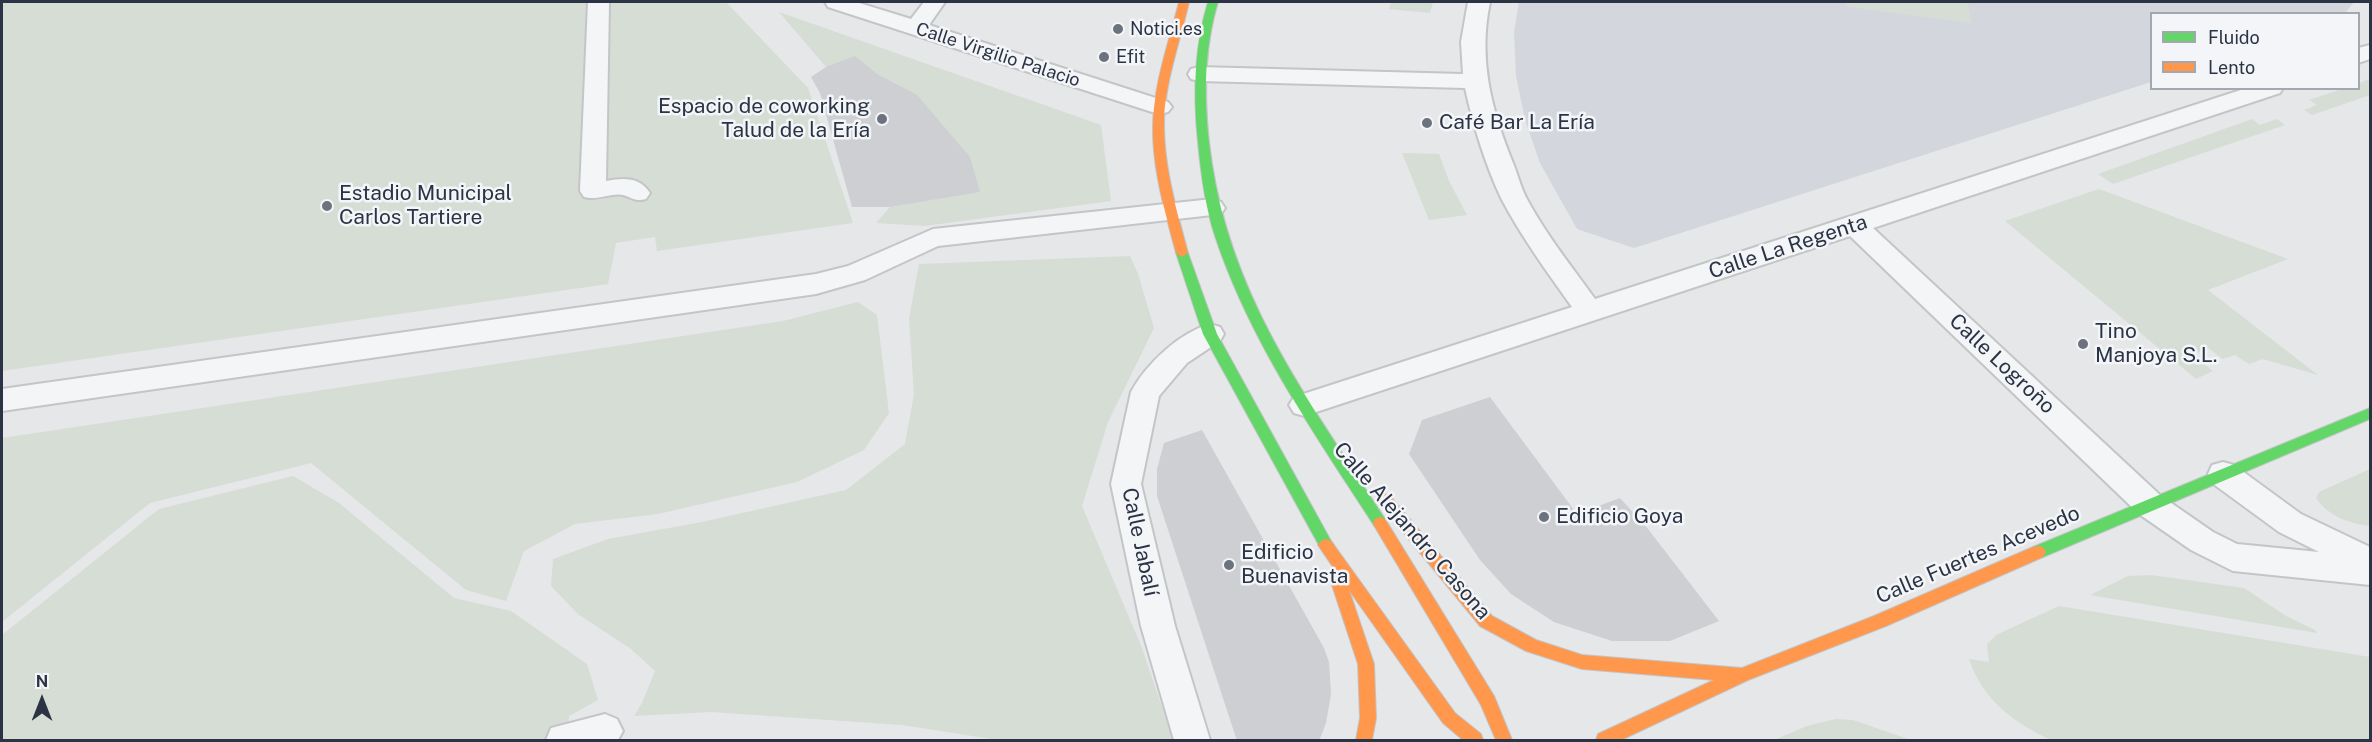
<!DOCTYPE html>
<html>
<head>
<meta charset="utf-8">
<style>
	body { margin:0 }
	#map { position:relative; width:2372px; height:742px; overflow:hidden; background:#e5e7e9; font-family:"Public Sans",sans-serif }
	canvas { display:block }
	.frame { position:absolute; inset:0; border:3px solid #2b3444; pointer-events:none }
	.legend { position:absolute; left:2150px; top:12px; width:210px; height:78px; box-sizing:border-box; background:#f3f5f8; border:2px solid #a3a8b0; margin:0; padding:8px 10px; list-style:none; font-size:18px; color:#2b3444 }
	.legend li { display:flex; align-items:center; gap:12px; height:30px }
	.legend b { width:30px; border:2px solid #a3a8b0 }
	.north { position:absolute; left:12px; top:670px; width:60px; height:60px; -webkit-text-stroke:4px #f3f5f8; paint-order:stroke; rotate:0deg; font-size:16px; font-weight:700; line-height:24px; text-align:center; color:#2b3444 }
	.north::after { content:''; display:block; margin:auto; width:21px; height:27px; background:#2b3444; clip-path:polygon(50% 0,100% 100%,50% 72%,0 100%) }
</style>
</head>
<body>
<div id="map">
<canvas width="2372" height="742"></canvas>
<div class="frame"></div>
<ul class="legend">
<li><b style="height:8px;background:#63d668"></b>Fluido</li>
<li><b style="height:8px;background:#ff974d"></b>Lento</li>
</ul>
<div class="north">N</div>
</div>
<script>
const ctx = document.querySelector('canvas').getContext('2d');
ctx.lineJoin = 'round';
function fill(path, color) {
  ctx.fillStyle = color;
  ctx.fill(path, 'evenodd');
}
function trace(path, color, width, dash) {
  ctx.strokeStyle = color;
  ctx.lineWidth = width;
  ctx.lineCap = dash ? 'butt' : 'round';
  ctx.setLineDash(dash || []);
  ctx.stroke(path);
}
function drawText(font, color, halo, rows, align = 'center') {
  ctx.font = font + ' "Public Sans",sans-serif';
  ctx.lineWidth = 5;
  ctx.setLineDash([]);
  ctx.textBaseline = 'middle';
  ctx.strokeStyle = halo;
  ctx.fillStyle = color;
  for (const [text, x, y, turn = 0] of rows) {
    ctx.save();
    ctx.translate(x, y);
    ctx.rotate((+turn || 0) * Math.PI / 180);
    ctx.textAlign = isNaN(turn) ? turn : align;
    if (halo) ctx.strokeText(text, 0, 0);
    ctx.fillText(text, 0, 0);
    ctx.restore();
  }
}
fill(new Path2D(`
	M1519,2H2354L2345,13L2152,14L2151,82L1634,248L1577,229L1540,163L1525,120L1516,76L1514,32Z`), '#d3d6dc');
fill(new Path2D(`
	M2,2H726L808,88L853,223L657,251L655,237L616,243L608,284L2,371Z
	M1391,2H1433L1430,13L1389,9Z
	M1846,2H1967L1972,23L1847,7Z
	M779,12L1101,125L1111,201L925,226L876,223L890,207L979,192L826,67Z
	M2370,79V95L2312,115L2304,110L2317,105L2309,100L2342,89L2358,88L2359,83Z
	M2252,119L2260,125L2277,119L2285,125L2113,184L2098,174Z
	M1402,153L1439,154L1449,181L1467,215L1429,220Z
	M2099,189L2288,259L2208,290L2318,375L2263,359L2249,364L2235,355L2223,359L2208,348L2193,355L2213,371L2196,379L2005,221Z
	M1130,256L1138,274L1154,328L1108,422L1082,506L1142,648L1173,740H998L902,725L711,712L634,716L642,703L655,671L631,649L578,614L551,586L553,559L608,539L702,522L846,490L905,444L914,394L909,319L919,264Z
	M858,302L877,315L889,413L864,450L797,482L658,514L575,524L524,551L506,601L466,590L311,463L150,503L2,622V438L783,321Z
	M2370,469V526C2349,523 2329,517 2316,498L2319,492Z
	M293,476L339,503L454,598L511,611L587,664L598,700L569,716L567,740H2V635L159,509Z
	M2151,575L2244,588L2286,616L2315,630L2317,633L2090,595L2128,576Z
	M2059,606L2370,657V740H2051C2014,723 1982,699 1969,659L1989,662L1987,644L1996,635Z
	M1836,719L1853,720L1911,740H1774L1807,726Z`), '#d5ddd5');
fill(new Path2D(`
	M855,56L877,74L917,95L970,157L980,192L890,207H852L820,93L811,77L826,67Z
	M1490,397L1577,514L1620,498L1648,529L1719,621L1670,641H1612L1554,622L1511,594L1480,560L1409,454L1422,420Z
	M1202,430L1324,648L1329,662L1331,694L1326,723L1319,741H1237L1157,496V469L1164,443Z`), '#cdcfd2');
const street = new Path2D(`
	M588,2H609L606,181C623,178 639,176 650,193L646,199C635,202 633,198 623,195C612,192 598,201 584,197L580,191Z
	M825,2H856L911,19L924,2H945L929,25L1168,102L1172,107L1168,112L1160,114L1152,112L828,7Z
	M1468,2H1490C1478,59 1491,109 1513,163C1518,175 1521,189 1528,201C1547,236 1572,267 1595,299L2247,88H2283L2280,93L1873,228L2161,496L2213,532L2237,544L2319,552L2279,532L2212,483L2208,474L2212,465L2223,462L2234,465L2301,514L2370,547V585L2233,571L2191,550L2139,514L1850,236L1304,416L1294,413L1289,405L1294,397L1572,307C1547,272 1521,236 1501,198C1485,164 1473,124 1465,88L1199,81L1191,79L1188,74L1191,69L1199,67L1463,74L1461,42Z
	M2370,45V59L2358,63V48Z
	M1212,199L1221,202L1225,208L1221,214L938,246L865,280L816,294L2,411V389L816,274L848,266L933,229Z
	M1210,324L1220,327L1224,334L1220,341L1187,363L1159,396L1141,484L1175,626L1210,740H1174L1141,626L1111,484L1131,392C1146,364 1179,333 1210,324Z
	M605,714L617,719L623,731L618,740H546L551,728Z`);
const fast = new Path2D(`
	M1208,2H1218C1204,48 1204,95 1209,142C1226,293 1306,395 1385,519L1387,523L1385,527L1380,529L1375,527C1315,434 1250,342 1215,236C1205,206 1201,174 1198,142C1193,94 1194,48 1208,2Z
	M1182,249L1188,253L1217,334L1331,541L1334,545L1331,549L1326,551L1321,549L1203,334L1176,253Z
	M2370,408V419L2043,557L2038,558L2033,557L2030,552L2033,547Z`);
const slow = new Path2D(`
	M1179,2H1189C1180,42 1164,84 1164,125C1164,169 1177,211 1188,253L1182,257L1176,253C1165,211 1152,168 1153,125C1154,83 1169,42 1179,2Z
	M1385,494L1390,496L1492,616L1536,640L1582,655L1742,668L1874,616L2033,547L2038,546L2043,547L2046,552L2043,557L1886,626L1748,680L1621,740H1596L1598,734L1714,680L1582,669L1526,651L1480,626L1380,504L1378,500L1380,496Z
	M1380,517L1385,519L1494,696L1512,740H1496L1481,705L1375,527L1373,523L1375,519Z
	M1326,539L1331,541L1455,713L1481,734L1483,740H1463L1443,723L1349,590L1374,664L1376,718L1372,740H1356L1360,718L1358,664L1330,579L1333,574L1337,573L1318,545L1321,541Z`);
trace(street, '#c3c5c7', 4);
trace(fast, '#c3c5c7', 2);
trace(slow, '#c3c5c7', 2);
fill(street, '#f4f5f6');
fill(fast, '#63d668');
fill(slow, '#ff974d');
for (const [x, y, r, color] of [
	[1118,29,6,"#6c737e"],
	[1104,57,6,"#6c737e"],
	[882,119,6,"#6c737e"],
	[1427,123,6,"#6c737e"],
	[327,206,6,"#6c737e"],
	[2083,344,6,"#6c737e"],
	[1544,517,6,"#6c737e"],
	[1229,565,6,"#6c737e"]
]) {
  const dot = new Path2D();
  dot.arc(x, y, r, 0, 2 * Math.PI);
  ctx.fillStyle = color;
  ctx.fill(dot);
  trace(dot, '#f3f5f8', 2);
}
drawText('18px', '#2b3444', '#f3f5f8', [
	["Notici.es",1130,29],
	["Efit",1116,57]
], 'left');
drawText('18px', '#2b3444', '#f3f5f8', [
	["Calle Virgilio Palacio",998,55,18]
]);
drawText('21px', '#2b3444', '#f3f5f8', [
	["Espacio de coworking",870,107,"right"],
	["Talud de la Ería",870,131,"right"],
	["Café Bar La Ería",1439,123],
	["Estadio Municipal",339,194],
	["Carlos Tartiere",339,218],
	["Tino",2095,332],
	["Manjoya S.L.",2095,356],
	["Edificio Goya",1556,517],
	["Edificio",1241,553],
	["Buenavista",1241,577]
], 'left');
drawText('21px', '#2b3444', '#f3f5f8', [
	["Calle La Regenta",1788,247,-18],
	["Calle Logroño",2002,364,43],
	["Calle Alejandro Casona",1412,531,49],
	["Calle Jabalí",1140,542,78],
	["Calle Fuertes Acevedo",1978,555,-23]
]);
</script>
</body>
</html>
